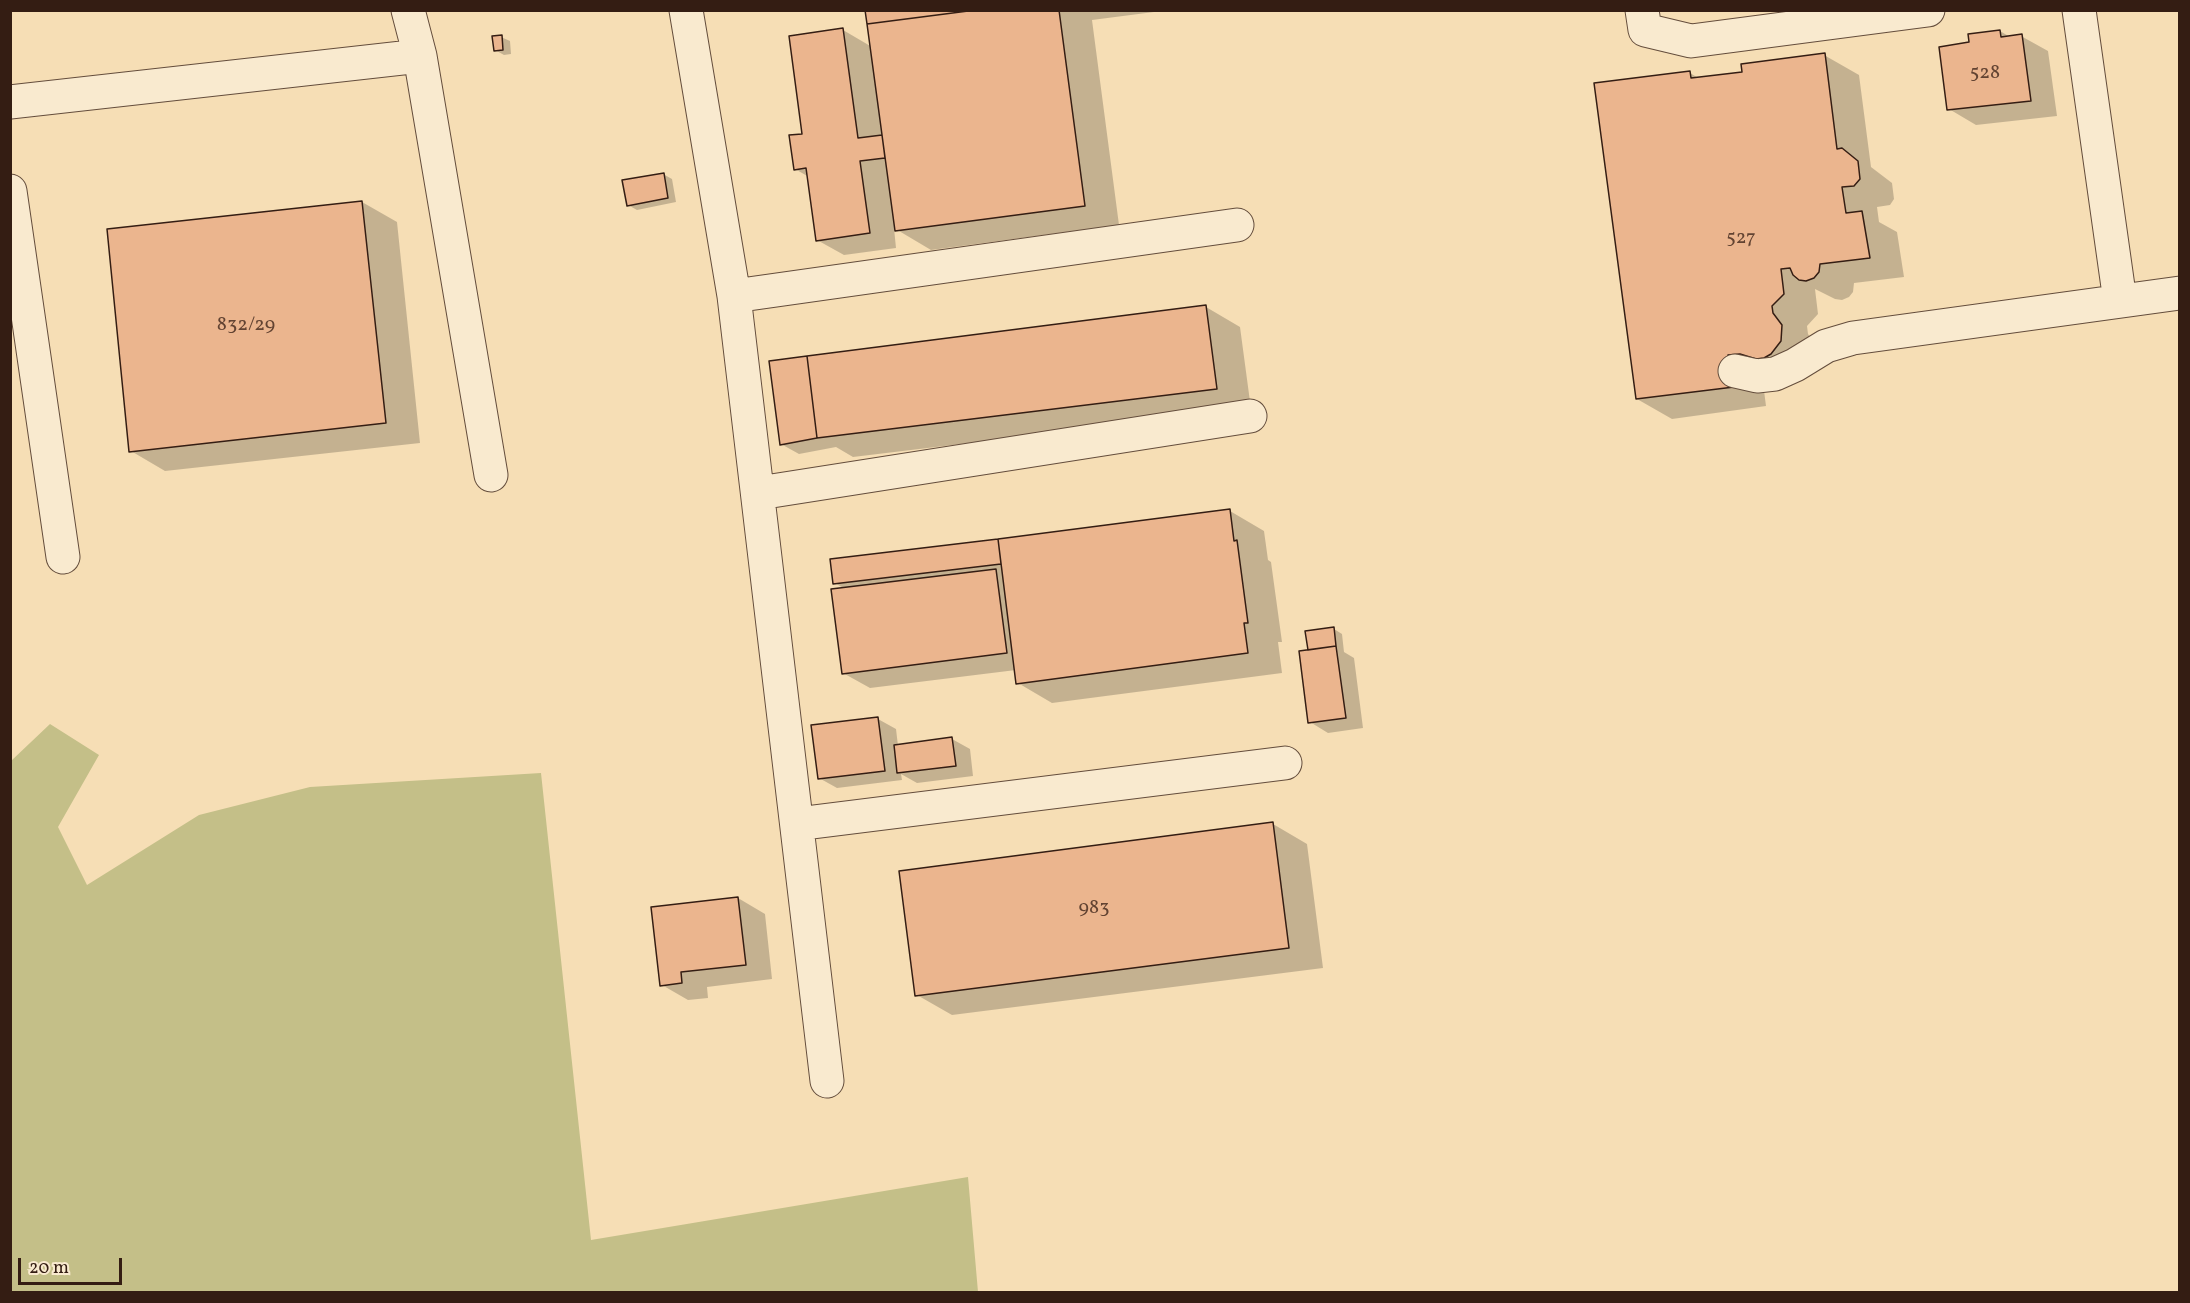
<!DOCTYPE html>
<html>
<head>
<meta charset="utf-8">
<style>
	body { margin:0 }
	#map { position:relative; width:2190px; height:1303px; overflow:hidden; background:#f6deb5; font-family:Vollkorn,serif }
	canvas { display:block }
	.frame { position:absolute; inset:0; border:12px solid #341d13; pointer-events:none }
	.scale { position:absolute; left:18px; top:1258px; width:104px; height:27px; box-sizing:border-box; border:3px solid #341d13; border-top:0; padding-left:8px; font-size:18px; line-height:21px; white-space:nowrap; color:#341d13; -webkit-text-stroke:4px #f9eacf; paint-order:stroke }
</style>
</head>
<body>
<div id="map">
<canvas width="2190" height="1303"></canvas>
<div class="frame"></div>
<div class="scale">20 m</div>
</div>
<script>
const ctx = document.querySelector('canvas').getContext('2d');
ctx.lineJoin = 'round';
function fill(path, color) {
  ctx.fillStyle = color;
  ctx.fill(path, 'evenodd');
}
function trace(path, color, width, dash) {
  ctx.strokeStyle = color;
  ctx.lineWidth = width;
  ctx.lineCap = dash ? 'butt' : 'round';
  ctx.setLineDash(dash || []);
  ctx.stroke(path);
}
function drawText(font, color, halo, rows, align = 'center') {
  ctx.font = font + ' Vollkorn,serif';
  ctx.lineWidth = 4.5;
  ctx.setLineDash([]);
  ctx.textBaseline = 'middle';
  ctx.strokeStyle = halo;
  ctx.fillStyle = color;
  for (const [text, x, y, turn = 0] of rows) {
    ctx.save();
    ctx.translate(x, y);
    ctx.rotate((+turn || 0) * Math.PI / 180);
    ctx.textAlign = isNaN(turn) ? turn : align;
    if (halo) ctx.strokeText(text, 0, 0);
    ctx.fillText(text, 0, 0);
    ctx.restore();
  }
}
fill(new Path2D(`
	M50,724L99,755L58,827L87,885L199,815L310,787L541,773L591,1240L968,1177L978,1292H11V761Z`), '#c4bf88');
fill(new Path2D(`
	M867,10H1154V12L1092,20L1119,225L931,250L894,228L896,248L844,255L817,240L809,177L795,169L803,135L843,30L872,47Z
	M2000,31L2010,37L2021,36L2048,51L2057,116L1976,125L1949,109L1971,43Z
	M501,37L510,41L511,54L504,55L495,50Z
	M1824,55L1859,75L1871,167L1892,183L1894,199L1890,205L1877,207L1879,222L1897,232L1904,277L1854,283L1853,292L1849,297L1842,300L1835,299L1815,289L1818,314L1807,326L1808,334L1816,346L1762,375L1766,406L1672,419L1637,399L1690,73L1700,79L1743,73Z
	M663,174L672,179L676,202L637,210L628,205Z
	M362,202L397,222L420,443L165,471L131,451L109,231Z
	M1206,307L1240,327L1251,409L853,457L836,447L799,454L781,444Z
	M1230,511L1264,531L1268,560L1271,562L1282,642H1278L1282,673L1052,703L1018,683L1016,670L870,688L843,673L845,589L835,583L998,541Z
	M1334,629L1342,634L1344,652L1354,658L1363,728L1328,733L1310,722V651Z
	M878,719L896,729L898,746L952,739L970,749L973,776L917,783L901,774L902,780L837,788L819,778Z
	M1273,824L1307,844L1323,968L952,1015L917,995Z
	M738,898L765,914L772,979L707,987L708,998L688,1000L662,985Z`), '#0003');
const building = new Path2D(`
	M865,10H976L867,24Z
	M976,10H1059L1085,206L895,231L867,24Z
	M843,28L858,138L882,135L885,158L860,161L870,233L816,241L806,168L794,170L789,135L802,134L789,36Z
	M2000,30L2001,37L2022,34L2031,101L1947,110L1939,47L1969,42L1968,34Z
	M502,35L503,50L494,51L492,36Z
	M1825,53L1837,149L1842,148L1858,161L1860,179L1854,186L1842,187L1846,213L1862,211L1870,258L1820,264L1819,272L1814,278L1806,281L1799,280L1793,275L1790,268L1781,269L1784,294L1772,306L1773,313L1782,325L1781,341L1771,354L1764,358L1756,359L1740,354L1728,355L1732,384L1734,387L1636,399L1594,83L1690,71L1691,78L1742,72L1741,64Z
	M664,173L668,198L627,206L622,180Z
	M362,201L386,423L129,452L107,229Z
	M1206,305L1217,389L817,438L807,356Z
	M807,356L817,438L780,445L769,361Z
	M1230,509L1234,541L1237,540L1248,623H1244L1248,653L1016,684L998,539Z
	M998,539L1001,564L833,584L830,559Z
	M996,569L1007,653L842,674L831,589Z
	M1334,627L1336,646L1308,650L1305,631Z
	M1336,646L1346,718L1308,723L1299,651Z
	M878,717L885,771L818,779L811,725Z
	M952,737L956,766L897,773L894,745Z
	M1273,822L1289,948L915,996L899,871Z
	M738,897L746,965L681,972L682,983L660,986L651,907Z`);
fill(building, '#ebb58e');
trace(building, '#341d13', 1.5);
const minor = new Path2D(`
	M408,10L420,56
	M686,10L734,296L827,1081
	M1642,10L1645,30L1691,41L1928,10
	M2079,10L2120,301
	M10,102L420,56L491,475
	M10,191L63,557
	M734,296L1237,225
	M1735,371L1757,376L1775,374L1795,365L1826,346L1853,338L2180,293
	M759,493L1250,416
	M797,824L1285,763`);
trace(minor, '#644d3c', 35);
trace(minor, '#f9eacf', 33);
drawText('20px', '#624332', null, [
	["528",1985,74],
	["527",1741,239],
	["832/29",246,326],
	["983",1094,909]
]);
</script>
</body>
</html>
